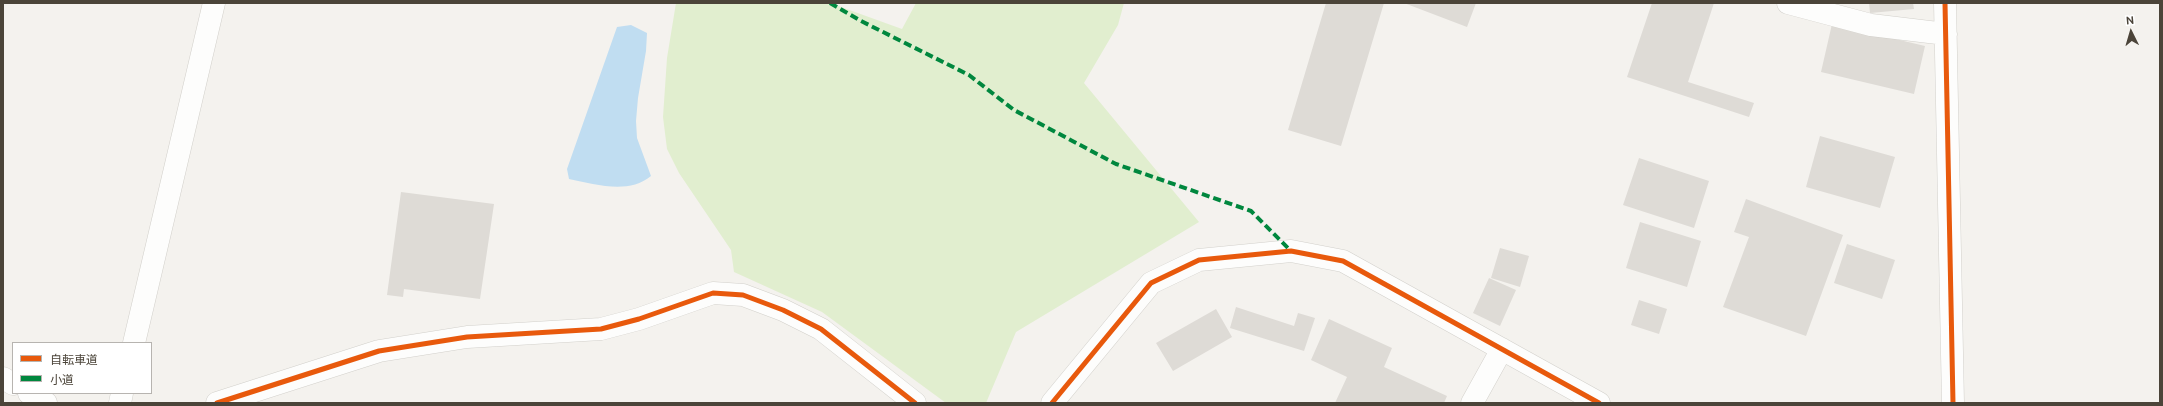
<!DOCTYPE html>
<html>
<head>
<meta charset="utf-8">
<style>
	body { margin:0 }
	#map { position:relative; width:2163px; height:406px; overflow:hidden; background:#f4f2ee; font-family:Ubuntu,"Noto Sans JP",sans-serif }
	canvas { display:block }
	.frame { position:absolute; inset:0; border:4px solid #4b4439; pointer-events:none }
	.legend { position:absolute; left:12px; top:342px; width:140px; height:52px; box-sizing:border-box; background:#fff; border:1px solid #b7b4b0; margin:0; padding:5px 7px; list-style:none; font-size:12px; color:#4b4439 }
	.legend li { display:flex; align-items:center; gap:8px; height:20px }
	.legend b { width:20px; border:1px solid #b7b4b0 }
	.north { position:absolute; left:2111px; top:12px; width:40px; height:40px; -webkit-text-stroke:3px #fff; paint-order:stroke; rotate:355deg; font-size:11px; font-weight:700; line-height:16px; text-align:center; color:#4b4439 }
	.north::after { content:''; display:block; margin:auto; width:14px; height:18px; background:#4b4439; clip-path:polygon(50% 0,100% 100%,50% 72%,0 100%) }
</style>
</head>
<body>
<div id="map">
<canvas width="2163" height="406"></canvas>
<div class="frame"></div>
<ul class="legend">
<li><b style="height:5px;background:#e8590c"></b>自転車道</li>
<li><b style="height:5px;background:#00873e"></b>小道</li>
</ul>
<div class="north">N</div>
</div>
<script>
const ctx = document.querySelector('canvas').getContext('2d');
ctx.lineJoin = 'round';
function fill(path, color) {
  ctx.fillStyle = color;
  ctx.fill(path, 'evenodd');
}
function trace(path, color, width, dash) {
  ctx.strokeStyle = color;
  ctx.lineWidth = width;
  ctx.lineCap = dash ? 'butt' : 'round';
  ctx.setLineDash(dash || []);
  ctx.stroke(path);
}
fill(new Path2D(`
	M676,3H830L902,29L916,3H1124L1118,25L1084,83L1199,222L1016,332L986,403H946L822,312L734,272L731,250L679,173L667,149L663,117L667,58Z`), '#e1eecf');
fill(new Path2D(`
	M631,25L647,33L646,51L638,98L636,121L637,138L651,176C628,195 595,184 569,179L567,169L617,27Z`), '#c0ddf1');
fill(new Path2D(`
	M1326,3H1384L1341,146L1288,130Z
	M1404,3H1476L1467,27Z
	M1652,3H1714L1688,82L1754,103L1749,117L1627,77Z
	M1869,3H1913L1914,9L1870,13Z
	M1832,24L1925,46L1914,94L1821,72Z
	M1820,136L1895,157L1880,208L1806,187Z
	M1639,158L1709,181L1694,228L1623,205Z
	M401,192L494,204L480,299L404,289L403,297L387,295Z
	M1746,199L1843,235L1806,336L1723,307L1749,237L1734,232Z
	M1640,222L1701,241L1687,287L1626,268Z
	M1847,244L1895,260L1882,299L1834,283Z
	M1500,248L1529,256L1520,287L1491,278Z
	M1489,278L1516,290L1500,326L1473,313Z
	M1639,300L1667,309L1659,334L1631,325Z
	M1236,307L1294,326L1298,313L1315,318L1304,351L1230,328Z
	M1216,309L1232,337L1173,371L1156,343Z
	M1329,319L1392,348L1384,367L1447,396L1444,403H1335L1347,377L1311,360Z`), '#dedbd6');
const street = new Path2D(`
	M1788,3L1871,25L1946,34
	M1945,3L1953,403
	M134,343L214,3
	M3,378L13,384
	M29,393L46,403
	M120,403L122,393
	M217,403L379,351L467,337L601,329L639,319L713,293L743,295L783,310L821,329L915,403
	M1052,403L1151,283L1199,260L1291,251L1343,261L1599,403
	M1472,403L1502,349`);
trace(street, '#d2d0cb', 23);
trace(street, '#fdfdfc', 22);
trace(new Path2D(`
	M830,3L861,21L969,75L1014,110L1116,164L1251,211L1291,251`), '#00873e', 4, [8, 4]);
trace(new Path2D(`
	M1945,3L1953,403
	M217,403L379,351L467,337L601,329L639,319L713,293L743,295L783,310L821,329L915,403
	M1052,403L1151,283L1199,260L1291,251L1343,261L1599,403`), '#e8590c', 5);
</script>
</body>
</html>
